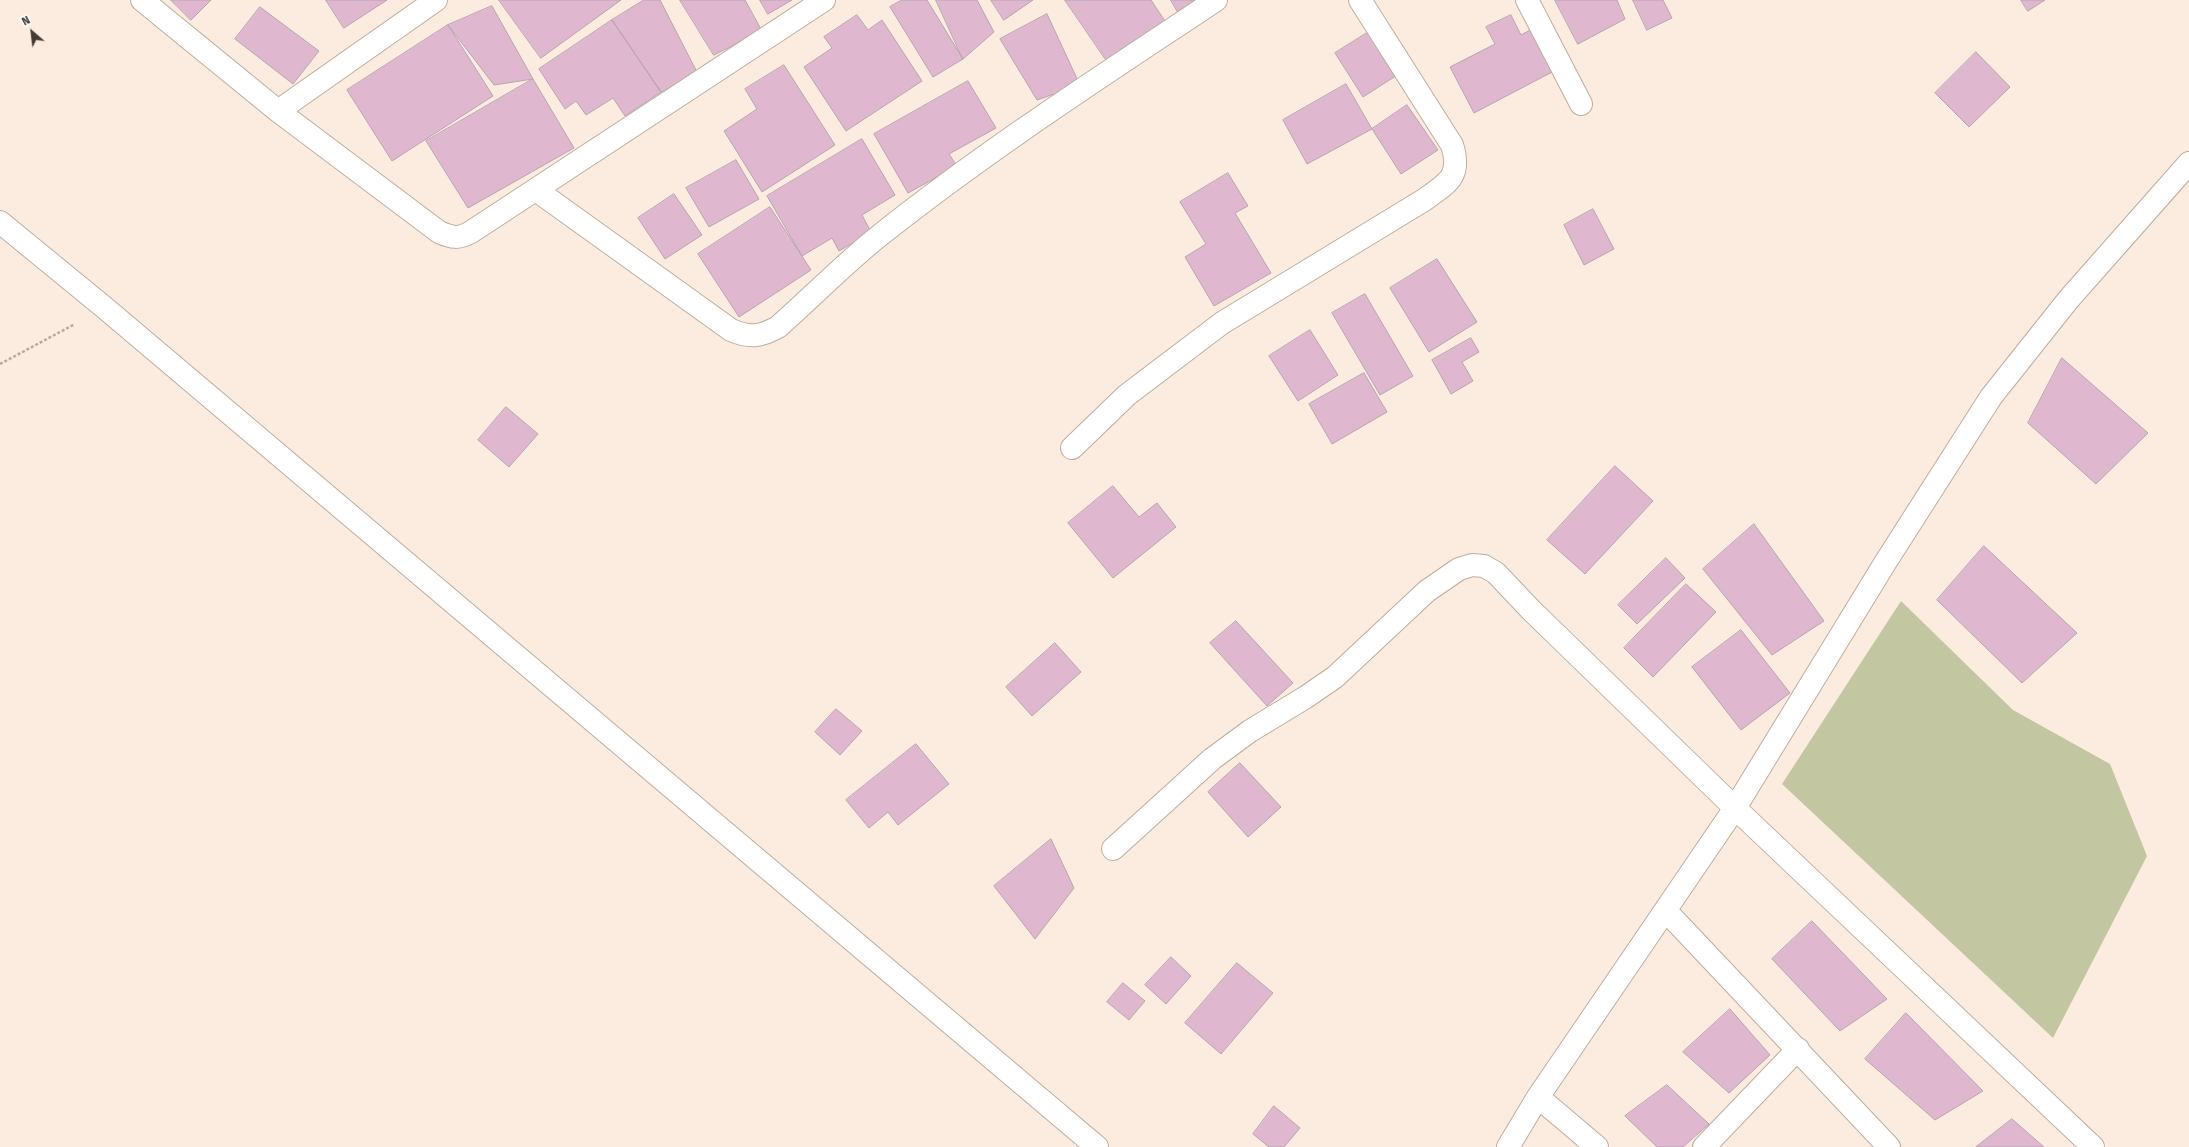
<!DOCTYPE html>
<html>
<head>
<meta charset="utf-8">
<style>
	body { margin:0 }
	#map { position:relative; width:2189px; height:1147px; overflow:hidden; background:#fcecdf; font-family:"Fira Sans",sans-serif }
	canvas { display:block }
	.north { position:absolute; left:12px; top:12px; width:40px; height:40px; -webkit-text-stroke:3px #fff; paint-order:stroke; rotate:332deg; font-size:11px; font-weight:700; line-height:16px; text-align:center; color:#433b35 }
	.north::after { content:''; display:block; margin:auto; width:14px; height:18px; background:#433b35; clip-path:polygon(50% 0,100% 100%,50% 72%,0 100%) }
</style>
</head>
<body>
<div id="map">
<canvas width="2189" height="1147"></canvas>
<div class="north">N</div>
</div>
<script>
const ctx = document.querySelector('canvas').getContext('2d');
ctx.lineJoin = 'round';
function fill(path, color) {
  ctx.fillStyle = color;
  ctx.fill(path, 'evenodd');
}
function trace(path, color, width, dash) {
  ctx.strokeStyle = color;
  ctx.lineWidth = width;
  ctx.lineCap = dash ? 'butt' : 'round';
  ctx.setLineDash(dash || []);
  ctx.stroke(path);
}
fill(new Path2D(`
	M1901,601L2013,710L2110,764L2147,856L2053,1038L1782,784Z`), '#c2c6a1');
const building = new Path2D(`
	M171,0H211L191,20Z
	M326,0H387L344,28Z
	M499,0H621L541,58Z
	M644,0H660L698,74L661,92L612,20Z
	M680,0H745L762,31L714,55Z
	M760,0H792L768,14Z
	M902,0H927L963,59L933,77L890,7Z
	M936,0H977L994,32L963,59Z
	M991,0H1033L1004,20Z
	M1065,0H1151L1167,24L1109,64Z
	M1171,0H1197L1178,12Z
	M1555,0H1617L1625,19L1578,44Z
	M1633,0H1663L1672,18L1647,30Z
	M2021,0H2045L2028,11Z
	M492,6L533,79L494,85L448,25Z
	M260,7L319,51L293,84L235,39Z
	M1047,14L1080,85L1037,100L1000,39Z
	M857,15L868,30L882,20L922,81L846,131L804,67L832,48L824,37Z
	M1511,15L1521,35L1534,28L1556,70L1474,113L1450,67L1495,44L1486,27Z
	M612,20L661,92L625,116L613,98L586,115L576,101L565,109L539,69Z
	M448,25L493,96L392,161L347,90Z
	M1375,28L1402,72L1363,97L1335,53Z
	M1976,52L2010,87L1969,127L1935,93Z
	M784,65L835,145L762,192L724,131L757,109L745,89Z
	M533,79L574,148L468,208L426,141Z
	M968,81L996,128L949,154L957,166L908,193L874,134Z
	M1346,84L1372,129L1307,164L1283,120Z
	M1407,105L1438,150L1401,174L1372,129Z
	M862,139L895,195L862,215L871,232L839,251L832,238L802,256L767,196Z
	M736,160L759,199L709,227L686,188Z
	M1228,173L1248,206L1235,213L1271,273L1214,306L1185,257L1206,244L1180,202Z
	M674,194L702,235L665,259L638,218Z
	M770,207L811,270L739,317L698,254Z
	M1593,209L1614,249L1584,265L1564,225Z
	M1437,259L1477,322L1429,352L1390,288Z
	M1365,294L1413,376L1380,395L1332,313Z
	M1310,330L1338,375L1298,401L1269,356Z
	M1471,338L1479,352L1462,362L1473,381L1451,394L1432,360Z
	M2062,358L2148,433L2096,484L2028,423Z
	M1364,373L1387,412L1332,444L1309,404Z
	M506,407L538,434L509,467L478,440Z
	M1615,466L1653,501L1585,574L1547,540Z
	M1113,486L1139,517L1157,503L1176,527L1113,578L1068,523Z
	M1754,524L1824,621L1772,655L1703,569Z
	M1984,546L2077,633L2022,683L1937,600Z
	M1666,558L1685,578L1637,624L1618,605Z
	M1686,584L1716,612L1653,677L1624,648Z
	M1236,621L1293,683L1267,706L1210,643Z
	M1741,630L1790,693L1741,730L1692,667Z
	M1055,643L1081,672L1032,716L1006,687Z
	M836,709L862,731L840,755L815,732Z
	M916,744L949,784L898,825L888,812L869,828L846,800Z
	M1240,763L1281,807L1248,837L1208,792Z
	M1051,839L1074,888L1035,939L994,886Z
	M1812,921L1887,999L1840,1031L1772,959Z
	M1171,957L1191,976L1166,1004L1145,985Z
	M1237,963L1273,993L1221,1054L1185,1023Z
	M1123,983L1145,1001L1129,1020L1107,1002Z
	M1730,1009L1770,1055L1729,1093L1683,1052Z
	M1906,1013L1983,1091L1935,1120L1865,1059Z
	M1667,1085L1709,1124L1683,1147H1657L1625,1116Z
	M1274,1106L1300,1128L1284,1147H1269L1253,1134Z
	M2012,1119L2044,1147H1976Z`);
fill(building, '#dfb8d0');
trace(building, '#b9a3b0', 1);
const street = new Path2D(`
	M142,0L278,111L439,232C452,238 459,239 471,232L824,0
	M1527,0L1581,104
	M278,111L436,0
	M536,190L731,330C750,338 760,337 778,327C812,297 844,264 879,236C987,150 1102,76 1216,0
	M0,222L105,308L1097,1147
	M1072,448L1127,395L1222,323L1424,200C1448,183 1462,176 1452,145L1360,0
	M1113,849L1212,759L1250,731L1306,697L1335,677L1427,591L1459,569L1472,565L1484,566L1496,573L1531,610L1735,808L2093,1147
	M1666,911L1889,1147
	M1538,1097L1597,1147
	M1508,1147L1538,1097L1735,808L1885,563L1991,397L2068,300L2189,163
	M1704,1147L1798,1049`);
trace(street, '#bfac9d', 24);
trace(new Path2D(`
	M0,364L75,324`), '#b7aaa0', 2.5, [3, 2]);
trace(street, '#fff', 22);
</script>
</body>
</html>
